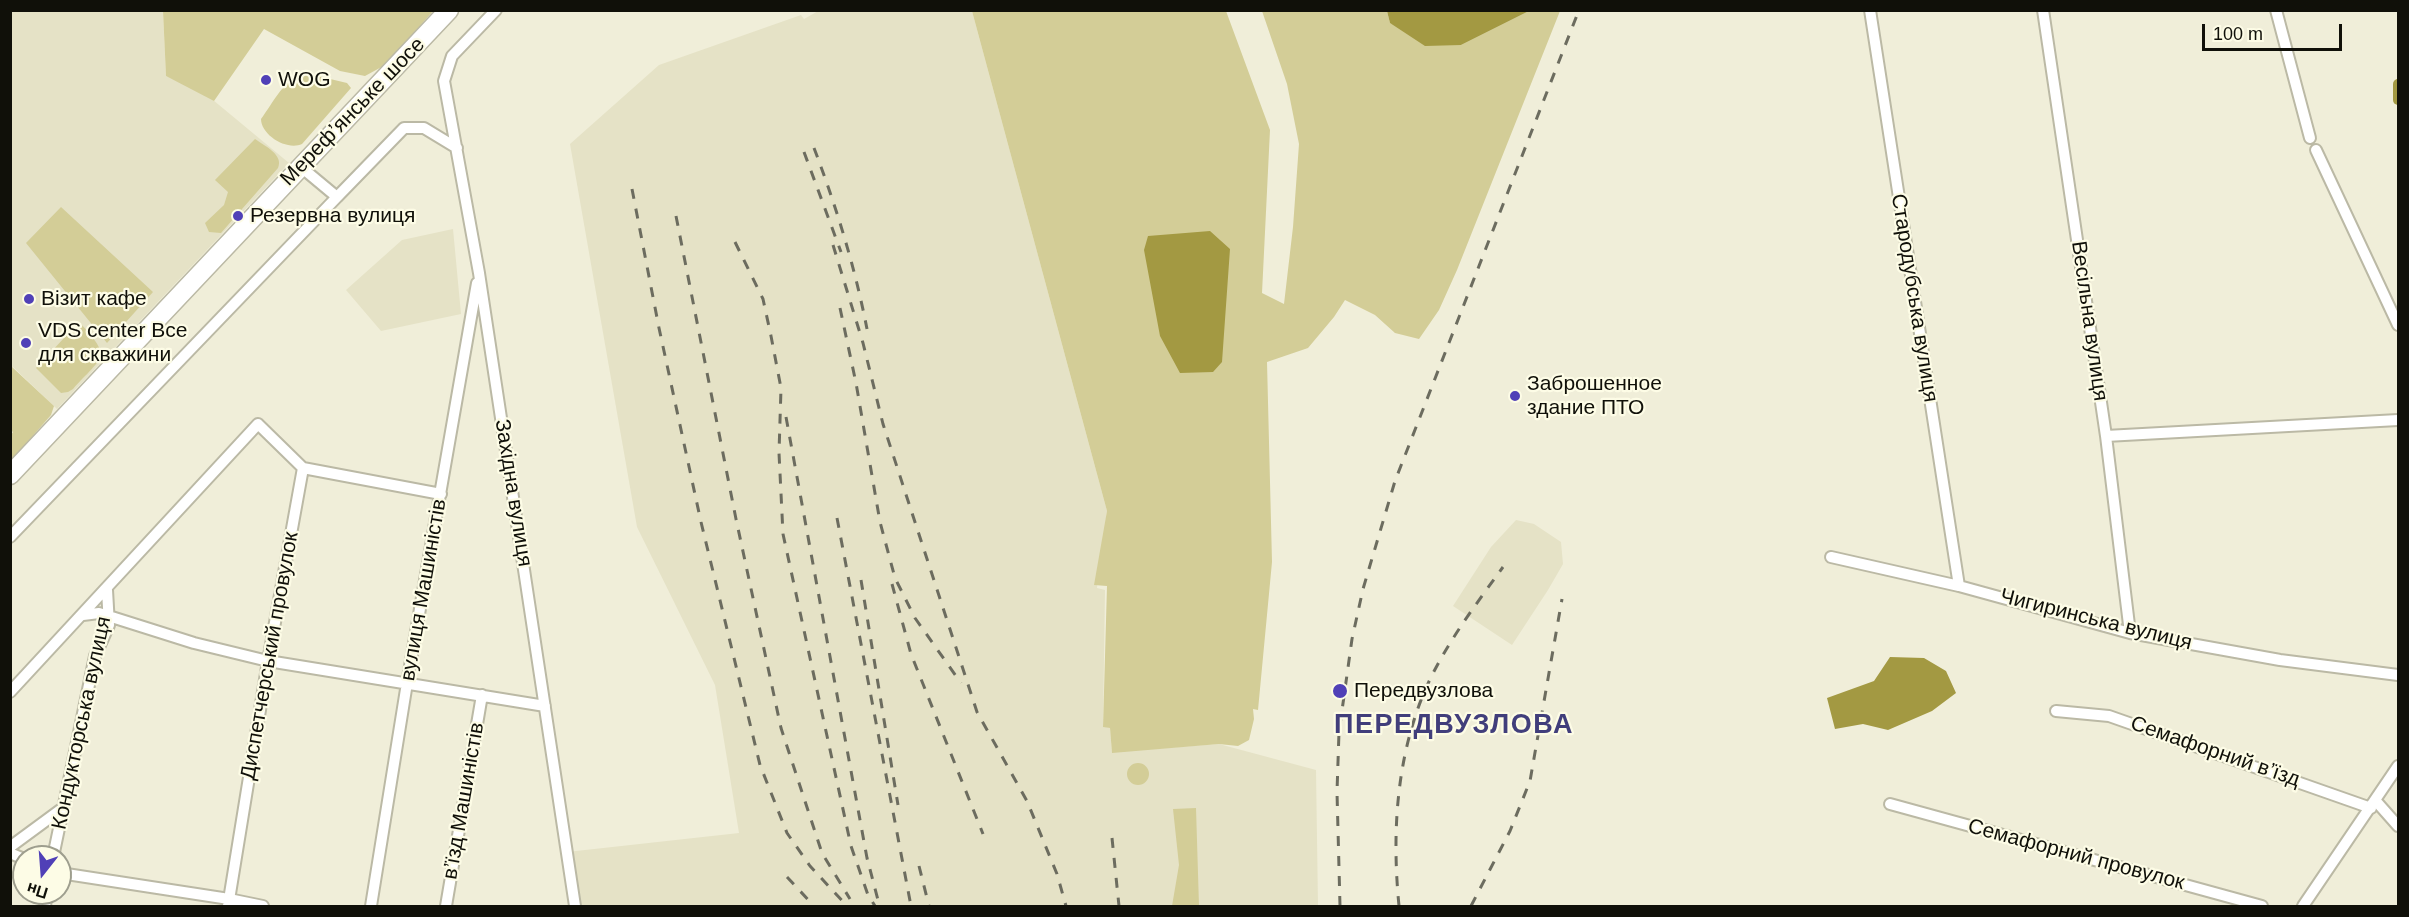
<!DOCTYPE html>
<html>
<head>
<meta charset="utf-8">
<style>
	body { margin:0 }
	#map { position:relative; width:2409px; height:917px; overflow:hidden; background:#f0eed9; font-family:Helvetica,sans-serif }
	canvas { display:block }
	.frame { position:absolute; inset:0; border:12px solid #101009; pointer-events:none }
	.north { position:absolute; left:12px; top:845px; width:60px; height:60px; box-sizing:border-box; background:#fdfce6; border:2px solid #9e9e8e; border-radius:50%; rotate:197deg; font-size:16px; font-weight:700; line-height:24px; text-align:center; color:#101009 }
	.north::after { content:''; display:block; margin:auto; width:21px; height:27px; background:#5040b7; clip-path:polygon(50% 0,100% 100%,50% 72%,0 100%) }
	.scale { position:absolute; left:2202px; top:24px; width:140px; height:27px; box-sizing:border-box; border:3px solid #101009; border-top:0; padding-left:8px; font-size:18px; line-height:21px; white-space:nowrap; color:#101009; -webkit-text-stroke:4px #fdfce6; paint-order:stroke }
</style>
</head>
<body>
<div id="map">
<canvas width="2409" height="917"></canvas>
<div class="frame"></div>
<div class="north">Пн</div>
<div class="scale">100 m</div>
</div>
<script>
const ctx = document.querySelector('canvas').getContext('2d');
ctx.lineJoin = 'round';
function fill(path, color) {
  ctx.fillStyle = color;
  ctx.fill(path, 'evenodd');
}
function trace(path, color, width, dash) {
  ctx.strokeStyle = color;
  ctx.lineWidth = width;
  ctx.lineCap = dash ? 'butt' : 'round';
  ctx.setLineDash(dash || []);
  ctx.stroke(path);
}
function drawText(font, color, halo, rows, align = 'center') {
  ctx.font = font + ' Helvetica,sans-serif';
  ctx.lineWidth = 4.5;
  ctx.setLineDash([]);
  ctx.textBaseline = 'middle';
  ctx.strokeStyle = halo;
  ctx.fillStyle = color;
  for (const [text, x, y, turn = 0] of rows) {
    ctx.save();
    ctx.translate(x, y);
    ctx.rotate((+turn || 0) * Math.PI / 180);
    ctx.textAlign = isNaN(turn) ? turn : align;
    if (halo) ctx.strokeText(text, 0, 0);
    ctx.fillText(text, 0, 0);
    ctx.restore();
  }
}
fill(new Path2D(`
	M820,10L972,11L1107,511L1097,588L1105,590L1103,726L1110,728L1112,752L1219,744L1316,770L1318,906H576L567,852L739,833L715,685L637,527L570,144L659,65L801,15L804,19Z
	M11,11H163L166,76L207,95L289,163L57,409L13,367L11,369Z
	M453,229L461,314L381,331L346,290L402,240Z
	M1516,520L1534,524L1561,542L1563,564L1548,590L1512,645L1453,606L1491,547Z`), '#e5e2c6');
fill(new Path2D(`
	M163,11H433L387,64L365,76L340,71L264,29L214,101L166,76Z
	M972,11H1226L1270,130L1262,293L1284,304L1293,227L1299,144L1287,84L1262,11H1387L1390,23L1461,45L1529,11H1560L1457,270L1439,310L1419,339L1395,333L1375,315L1345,300L1334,317L1308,348L1267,362L1272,562L1258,710L1253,709L1254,719L1249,740L1238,746L1219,744L1112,753L1110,728L1103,727L1107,586L1094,585L1107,511Z
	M305,73L347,83L351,88L302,144C287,151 261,135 261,119C273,103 285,77 305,73Z
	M255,139C265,146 284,155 278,168L221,233L209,232L205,223L224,205L228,192L215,180Z
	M61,207L153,292L107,343L26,243Z
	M79,322C113,358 103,356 73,389L68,392L61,393L36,368Z
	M12,367L54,406L51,415L11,461V435L13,432L10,430Z
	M1127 774a11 11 0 1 1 22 0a11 11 0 1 1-22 0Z
	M1196,808L1199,906H1172L1179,865L1173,809Z`), '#d3cd97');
fill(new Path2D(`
	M1387,11V10L1529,11L1461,45L1425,46L1390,23Z
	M1210,231L1230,249L1222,362L1213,372L1180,373L1160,336L1144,250L1148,236Z
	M1890,657L1924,658L1946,671L1956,693L1932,711L1888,730L1863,724L1835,729L1827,698L1874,681Z`), '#a39942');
trace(new Path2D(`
	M2398,84V100`), '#a39942', 10);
const street = new Path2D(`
	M496,10L452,56L444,81L479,273L575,906
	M1870,10L1959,586
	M2043,10L2106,436L2130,633
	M2276,10L2310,138
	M2316,150L2398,325
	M301,167L337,197L404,128H424L457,148
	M2106,436L2398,420
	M303,468L441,494
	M10,537L337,197
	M1831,557L1959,586L2130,633L2280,660L2398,675
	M83,615L99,613L194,643L268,661L545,706
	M10,692L258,424L303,468L268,661L228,906
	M2056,711L2109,716L2371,808
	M2375,800L2398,826
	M1890,804L2262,906
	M10,847L63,808
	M10,853L24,859
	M53,857L95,656L109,625L107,590
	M60,873L229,899L263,906
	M45,906L47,893
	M371,906L407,683L477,283
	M446,906L482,695
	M2303,906L2398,766`);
const highway = new Path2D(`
	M10,475L449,10`);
trace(street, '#bbb9a5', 14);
trace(highway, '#bbb9a5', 21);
trace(street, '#fff', 10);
trace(highway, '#fff', 18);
trace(new Path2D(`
	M814,148C836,206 855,267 867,329
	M804,152L841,252
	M632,189L659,328L701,522L760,765L787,833L810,866L847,906
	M676,216L736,519L781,728L822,853L850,899
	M735,242L763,299L771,336L781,388L779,453L783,534L851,846L868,895L875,906
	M833,245L863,343L883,424L977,712L1027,801L1057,874L1066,906
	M840,308L856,383L880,522L895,578L915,618L961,683
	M786,417L867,858L878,900
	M837,518L911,906
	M861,580L898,805
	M892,584L911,654L983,834
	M1112,838L1119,906
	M919,866L929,906
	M787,877L814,906
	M1340,906L1337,792L1339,732L1352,639L1363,589L1395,481L1579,10
	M1399,906C1392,835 1396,762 1423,695C1442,649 1474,607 1503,567
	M1471,906L1510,831L1530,781L1562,599`), '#6c6c5f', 3, [10, 10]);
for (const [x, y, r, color] of [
	[266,80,6,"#5040b7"],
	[238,216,6,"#5040b7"],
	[29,299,6,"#5040b7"],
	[26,343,6,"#5040b7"],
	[1515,396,6,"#5040b7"],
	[1340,691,8,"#5040b7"]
]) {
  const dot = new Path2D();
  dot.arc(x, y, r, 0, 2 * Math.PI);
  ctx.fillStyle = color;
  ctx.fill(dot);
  trace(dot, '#fdfce6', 2);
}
drawText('21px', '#101009', '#fdfce6', [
	["WOG",278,80],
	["Резервна вулиця",250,216],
	["Візит кафе",41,299],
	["VDS center Все",38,331],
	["для скважини",38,355],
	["Заброшенное",1527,384],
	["здание ПТО",1527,408],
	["Передвузлова",1354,691]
], 'left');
drawText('21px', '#101009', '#fdfce6', [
	["Мереф’янське шосе",353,112,-46],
	["Стародубська вулиця",1914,298,81],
	["Весільна вулиця",2089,321,82],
	["Західна вулиця",513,493,81],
	["вулиця Машиністів",424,590,-80],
	["Чигиринська вулиця",2096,620,14],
	["Диспетчерський провулок",270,656,-80],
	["Кондукторська вулиця",82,723,-78],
	["Семафорний в’їзд",2215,752,19],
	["в’їзд Машиністів",464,801,-80],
	["Семафорний провулок",2076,855,15]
]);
ctx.letterSpacing = '1.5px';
drawText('bold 27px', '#413e7b', '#fdfce6', [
	["ПЕРЕДВУЗЛОВА",1454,726]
]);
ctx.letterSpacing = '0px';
</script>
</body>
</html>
